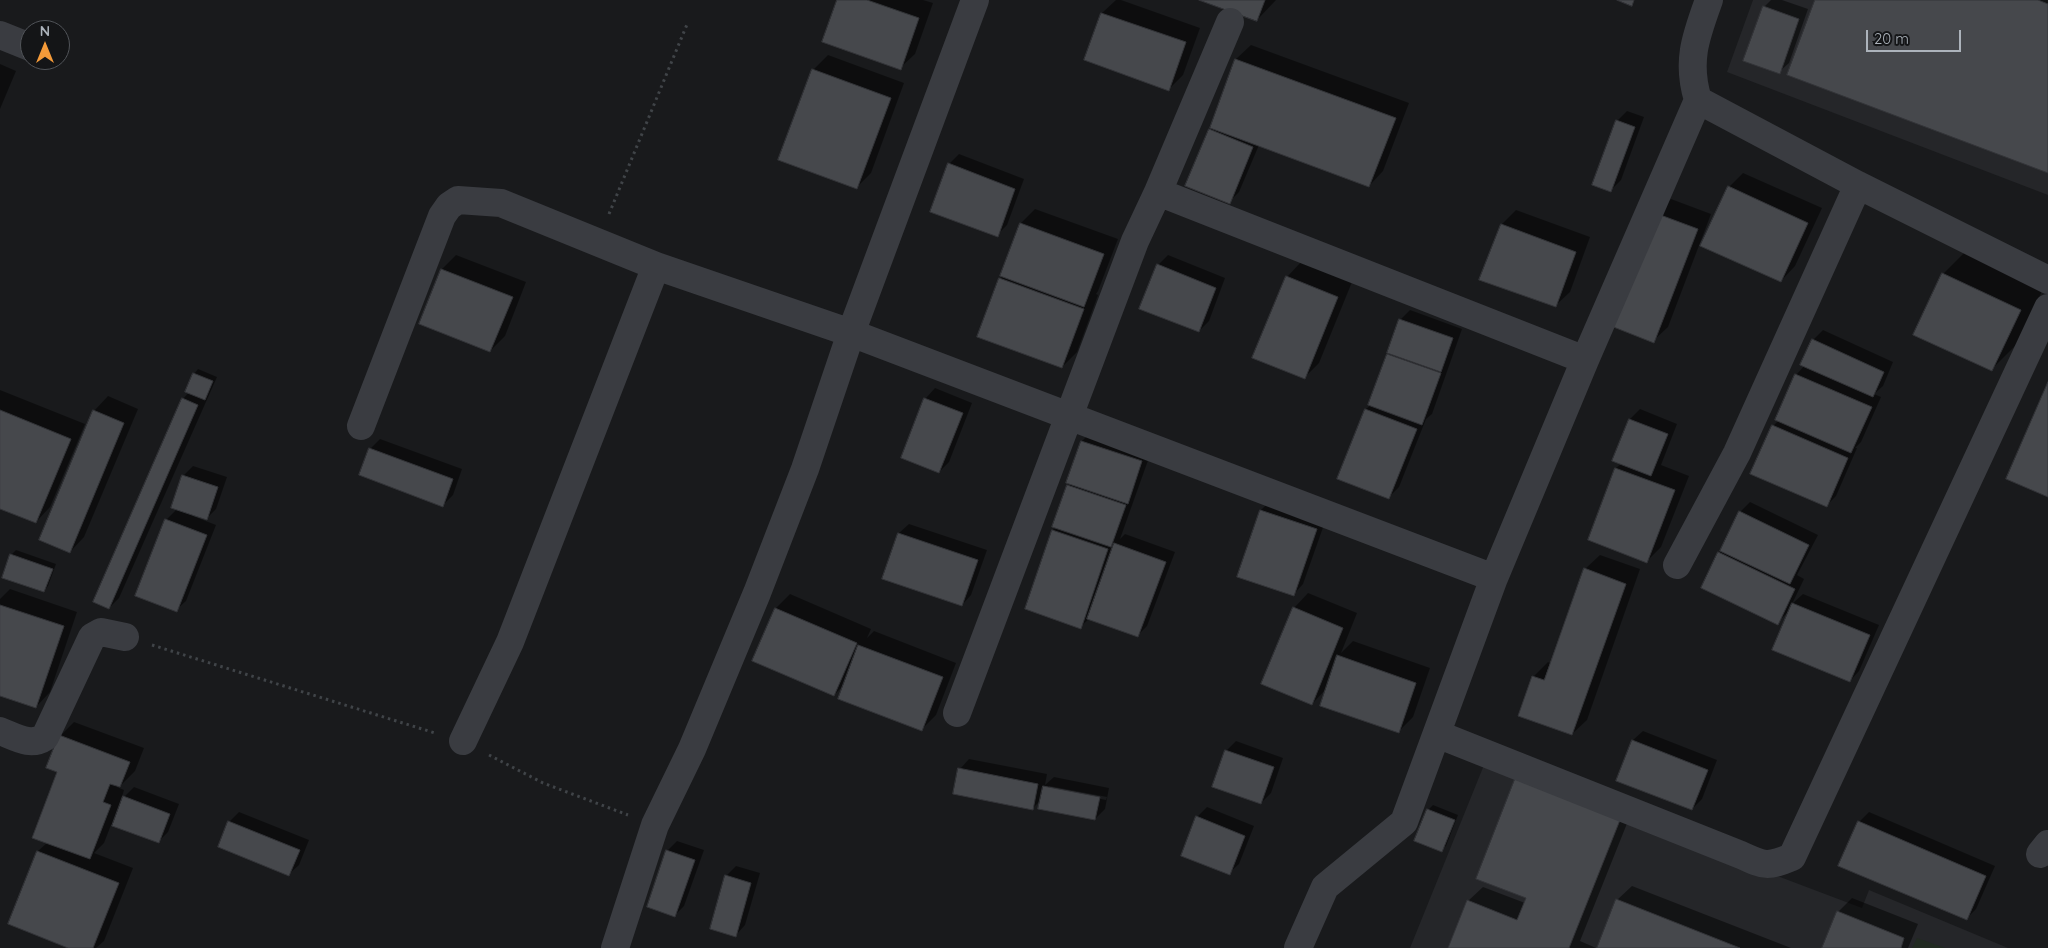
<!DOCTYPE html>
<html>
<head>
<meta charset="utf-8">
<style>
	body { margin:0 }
	#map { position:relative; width:2048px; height:948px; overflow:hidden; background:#191a1c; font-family:Quicksand,sans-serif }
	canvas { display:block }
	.north { position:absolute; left:20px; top:20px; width:50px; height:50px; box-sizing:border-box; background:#141517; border:1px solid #515459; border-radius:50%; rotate:0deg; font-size:14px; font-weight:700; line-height:20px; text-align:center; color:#acb3bb }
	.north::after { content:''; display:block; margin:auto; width:18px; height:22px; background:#f49a39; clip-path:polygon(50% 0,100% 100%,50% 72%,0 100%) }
	.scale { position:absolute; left:1866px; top:30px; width:95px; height:22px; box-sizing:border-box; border:2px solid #acb3bb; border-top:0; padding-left:6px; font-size:15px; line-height:18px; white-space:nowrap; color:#acb3bb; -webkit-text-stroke:4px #141517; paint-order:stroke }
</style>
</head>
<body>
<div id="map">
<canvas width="2048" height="948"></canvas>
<div class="north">N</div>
<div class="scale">20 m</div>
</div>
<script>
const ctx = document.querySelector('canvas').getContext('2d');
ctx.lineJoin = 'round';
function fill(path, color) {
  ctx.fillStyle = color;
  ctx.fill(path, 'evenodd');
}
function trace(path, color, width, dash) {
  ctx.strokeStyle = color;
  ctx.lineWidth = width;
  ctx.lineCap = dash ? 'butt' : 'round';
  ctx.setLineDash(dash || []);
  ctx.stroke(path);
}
fill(new Path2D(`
	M1753,0H2048V195L1727,72Z
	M1484,765L1862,908L1869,890L2008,948H1410Z`), '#252629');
fill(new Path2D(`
	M1917,938L1945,948H1912Z`), '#212a21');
fill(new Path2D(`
	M838,0H923L933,3L915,54L900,68Z
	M1116,0H1121L1200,28L1183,75L1169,89L1086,59L1102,13Z
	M1203,0H1276L1257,20Z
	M1771,0H1782L1808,9L1789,63L1779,72L1764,7Z
	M1817,0H2048V172Z
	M1251,45L1409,103L1383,171L1369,186L1259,145L1239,192L1229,202L1210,130L1212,127L1236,59Z
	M828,55L904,83L871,173L856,188L813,70Z
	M0,64L16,71L0,109Z
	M1627,111L1644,117L1621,180L1611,190L1617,121Z
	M959,154L1024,179L1007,225L997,235L949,164Z
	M1743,173L1822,208L1795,266L1781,281L1729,187Z
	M1671,199L1711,214L1668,327L1653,341L1656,213Z
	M1035,209L1118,239L1098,291L1096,294L1098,295L1077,352L1062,367L1000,279L1003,276L1021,223Z
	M1516,210L1590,237L1570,292L1555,306L1502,224Z
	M1968,249L2045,285L2016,345L1992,369L1915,334L1943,274Z
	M456,255L526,282L505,336L490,351L442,269Z
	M1168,255L1225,278L1209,321L1199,331L1158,265Z
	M1301,262L1352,282L1319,363L1305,377L1287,277Z
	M1410,310L1462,329L1432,414L1426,419L1399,487L1389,497L1339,478L1366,409L1371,405L1400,320Z
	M1823,330L1893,362L1883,386L1874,394L1881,397L1861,442L1855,448H1857L1836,496L1826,506L1773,426L1779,420L1796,375L1805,365L1813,340Z
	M198,369L217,377L119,598L109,608L183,399L189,392L194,374Z
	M935,388L972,403L949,462L939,472L902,457L926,398Z
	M0,390L85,424L50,507L36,522L0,507Z
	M108,396L138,409L84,537L70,552L94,411Z
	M1640,409L1677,424L1661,465L1689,476L1661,547L1647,561L1589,539L1616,468L1622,463L1613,460L1630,419Z
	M1092,431L1151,452L1120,539L1125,534L1175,552L1147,626L1137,636L1089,619L1080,627L1026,608L1053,530L1056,527L1053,526L1070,483L1068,482L1082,441Z
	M380,439L462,469L453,495L443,505L370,449Z
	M193,466L227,477L216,509L206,519L193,514V516L216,525L186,601L176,610L166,520L177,509L183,476Z
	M1271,500L1326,519L1303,584L1294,594L1261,510Z
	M1750,502L1818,535L1797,575L1804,579L1792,604L1803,594L1879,625L1859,671L1850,681L1789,611L1777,623L1702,587L1740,512Z
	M909,524L987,550L971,595L962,605L899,533Z
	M16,550L56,564L48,586L44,591L11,555Z
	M1600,555L1640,569L1587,720L1572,734L1533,677L1548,662L1551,664L1585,569Z
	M10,589L77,612L50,692L36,707L0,695V599Z
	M1308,593L1357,613L1341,653L1353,641L1430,668L1413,717L1398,732L1327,688L1312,704L1294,608Z
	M790,594L871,629L867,638L874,631L956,663L936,715L922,729L845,684L834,695L753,660L776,608Z
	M74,722L144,748L135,771L120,786L118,785L117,787L124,790L121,800L134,787L179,804L168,832L158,842L111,825L104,843L94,853L133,868L104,941L96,948H71L9,923L38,851L48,842L59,771L60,736Z
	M1643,731L1717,760L1702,799L1692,809L1618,780L1633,740Z
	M1236,741L1283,758L1271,793L1261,803L1226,751Z
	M969,759L1047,774L1045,785L1054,777L1109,788L1105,809L1095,819L1041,800L1033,808L960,769ZM1049,786L1107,797L1106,800L1049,788Z
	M1433,805L1458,815L1446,846L1441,850L1416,840L1428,810Z
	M1634,806L1580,941L1596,948H1450L1468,901L1483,887L1525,903Z
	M1207,807L1254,826L1239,864L1229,873L1197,817Z
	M239,812L309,840L299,865L289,874L229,822Z
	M1869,812L1995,866L1976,909L1966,919L1859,822Z
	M677,841L704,850L684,906L674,916L667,851Z
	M736,866L760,873L745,925L736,935L726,876Z
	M1632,886L1791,948H1598L1617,900Z
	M1852,898L1918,924L1908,948H1823L1838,912Z`), '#0007');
const building = new Path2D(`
	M837,0H867L919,18L901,70L822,42Z
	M1199,0H1265L1257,21Z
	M1617,0H1634L1632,6Z
	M1815,0H2038L2048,4V173L1787,75Z
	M1763,6L1799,19L1780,74L1743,61Z
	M1101,13L1186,42L1169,91L1084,60Z
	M1235,59L1396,118L1369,187L1210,128Z
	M812,69L891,98L857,189L778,160Z
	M1616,120L1635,127L1611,192L1592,185Z
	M1209,129L1253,147L1230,204L1185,186Z
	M948,163L1015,189L998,237L930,212Z
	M1728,186L1808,223L1781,282L1700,246Z
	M1655,213L1698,229L1654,343L1611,326Z
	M1020,223L1104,254L1084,307L1000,276Z
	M1501,224L1576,252L1556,307L1479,280Z
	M1157,264L1216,288L1199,332L1139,309Z
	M441,269L513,297L490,352L419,324Z
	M1942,273L2021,310L1992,371L1913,335Z
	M1286,276L1338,297L1305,379L1252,358Z
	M999,278L1084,309L1062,368L977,337Z
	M1399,319L1453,338L1441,372L1387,353Z
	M1812,339L1884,372L1873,397L1800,365Z
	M1387,354L1441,373L1422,425L1368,405Z
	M193,373L213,381L205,400L185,392Z
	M1795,374L1872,407L1851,453L1775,420Z
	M2048,382V497L2006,479Z
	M182,398L198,405L109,609L93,602Z
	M924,398L963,413L939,473L901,458Z
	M1365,409L1417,429L1389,499L1337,479Z
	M0,410L71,439L36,523L0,509Z
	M93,410L124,423L70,553L39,540Z
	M1629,419L1668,434L1651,476L1612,461Z
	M1772,425L1848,458L1827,507L1750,474Z
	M1081,441L1142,461L1128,504L1066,483Z
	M369,448L453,479L443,507L359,475Z
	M1615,468L1675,490L1647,563L1588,540Z
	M182,475L218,487L207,520L171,508Z
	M1067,485L1126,505L1111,547L1052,527Z
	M1260,510L1317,529L1294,596L1237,577Z
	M1739,511L1809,545L1790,584L1720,551Z
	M165,519L207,535L177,612L135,596Z
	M1052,530L1108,549L1081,629L1025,609Z
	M898,533L978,560L962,606L882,579Z
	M1114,543L1166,562L1138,637L1087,619Z
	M1718,552L1795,589L1778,625L1701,588Z
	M10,554L53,569L44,592L2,578Z
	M1584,568L1626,584L1572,735L1518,716L1532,676L1544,680Z
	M1792,603L1870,635L1850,682L1772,650Z
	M0,605L64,626L36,708L0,696Z
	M1293,607L1343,628L1312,705L1261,684Z
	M775,608L857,643L834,696L752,661Z
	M858,645L943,677L922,731L838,699Z
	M1337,655L1416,683L1399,733L1320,706Z
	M59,735L130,762L120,787L110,784L103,802L111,805L90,859L32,838L57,772L46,768Z
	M1632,740L1708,770L1692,810L1616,781Z
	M1225,750L1274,767L1261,804L1212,787Z
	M958,768L1038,784L1033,810L953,794Z
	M1515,779L1620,820L1569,948H1448L1467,900L1517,920L1526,898L1476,879Z
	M1043,786L1100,797L1095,820L1038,809Z
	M123,796L170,814L159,843L112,826Z
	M1427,809L1455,820L1442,852L1414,841Z
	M1196,816L1245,836L1230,875L1181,856Z
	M228,821L300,850L289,876L218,847Z
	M1858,821L1986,876L1967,920L1838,866Z
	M666,850L695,860L675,917L647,907Z
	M37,851L119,883L93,948H68L8,924Z
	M725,875L751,883L736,937L710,929Z
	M1616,899L1740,948H1597Z
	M1837,911L1904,938L1901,948H1822Z`);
fill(building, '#46484c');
trace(building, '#333438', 1);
trace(new Path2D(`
	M609,214L688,22
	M152,645L435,733
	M489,755L543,783L628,815`), '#404448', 3, [2.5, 4]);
trace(new Path2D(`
	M1709,0C1696,36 1686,61 1698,100L1858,185L2048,280
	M0,35L30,47
	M1158,192L1585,360
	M361,426L442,216L449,206L458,200L501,203L656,266L851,333L1494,578L1585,360L1698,100
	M1677,565L1737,453L1858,185
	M957,713L1135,241L1158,192L1230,22
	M0,731C16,737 30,747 45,737L92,637L101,632L125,637
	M1437,734L1741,855C1765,866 1767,867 1792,857L2048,308
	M463,741L510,642L656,266
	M2040,854L2048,844
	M615,948L655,825L692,749L757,593L805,469L851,333L975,0
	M1298,948L1325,887L1404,822L1494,578`), '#3a3c41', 28);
</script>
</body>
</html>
